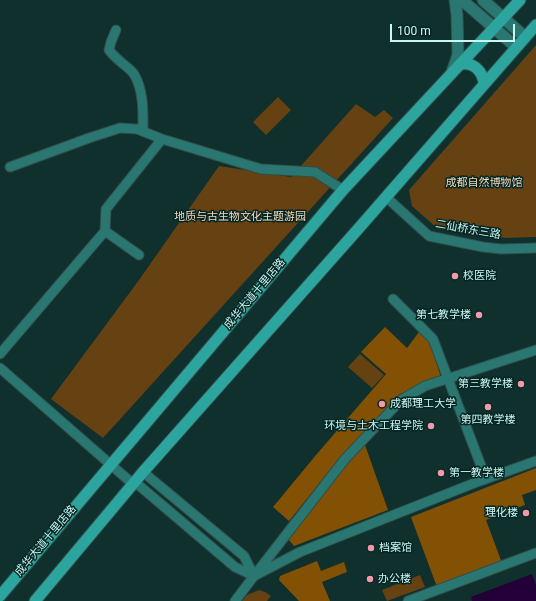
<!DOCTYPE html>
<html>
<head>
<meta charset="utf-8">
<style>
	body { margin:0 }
	#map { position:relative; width:536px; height:601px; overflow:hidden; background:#10302d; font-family:Roboto,sans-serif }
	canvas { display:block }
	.scale { position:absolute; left:390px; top:24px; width:125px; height:18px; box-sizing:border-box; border:2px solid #caf7f2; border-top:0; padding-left:5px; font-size:12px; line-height:14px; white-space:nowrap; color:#caf7f2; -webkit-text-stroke:3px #052624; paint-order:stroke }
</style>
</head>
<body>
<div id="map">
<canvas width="536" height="601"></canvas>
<div class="scale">100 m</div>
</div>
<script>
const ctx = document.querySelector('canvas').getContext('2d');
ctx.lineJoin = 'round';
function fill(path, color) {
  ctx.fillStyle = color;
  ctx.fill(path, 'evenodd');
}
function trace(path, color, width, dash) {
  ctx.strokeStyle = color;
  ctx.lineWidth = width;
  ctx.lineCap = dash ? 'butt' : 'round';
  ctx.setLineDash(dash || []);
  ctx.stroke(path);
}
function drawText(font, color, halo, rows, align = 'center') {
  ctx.font = font + ' Roboto,"Noto Sans SC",sans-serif';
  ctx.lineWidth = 3;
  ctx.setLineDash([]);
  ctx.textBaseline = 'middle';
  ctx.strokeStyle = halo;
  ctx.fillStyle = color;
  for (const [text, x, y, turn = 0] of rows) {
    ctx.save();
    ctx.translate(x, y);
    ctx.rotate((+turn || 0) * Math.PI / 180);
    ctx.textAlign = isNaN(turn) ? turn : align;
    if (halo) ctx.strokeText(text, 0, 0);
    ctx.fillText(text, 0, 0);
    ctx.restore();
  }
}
fill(new Path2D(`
	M536,45V237L506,238L438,229L412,206L409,190Z
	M278,97L291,110L266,135L253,122Z
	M356,104L375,117L384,110L393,118L103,438L51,399L139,280L219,166L291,177Z
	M360,354L384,375L372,388L348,367Z
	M420,575L425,587L387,601L382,590Z
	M259,590L265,592L271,596L267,601H242L247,595Z`), '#664111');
fill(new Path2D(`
	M385,327L407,348L419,332L429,341L441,377L400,394L339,459L289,521L273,507L316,455L386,374L361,352Z
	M365,445L388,510L294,546L288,539L347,462Z
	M536,468V490L522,495L525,505L486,520L502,563L437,587L411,517Z
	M317,561L321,571L344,562L347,572L322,582L330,601H299L279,580L280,576Z`), '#835103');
fill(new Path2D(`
	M532,574L536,585V601H472L471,597Z`), '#240039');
const minor = new Path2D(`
	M116,30L111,42L109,50C116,60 129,67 134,74C144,91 143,113 143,131
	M10,167L89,138L120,128L137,129L162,139L261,169L315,172L343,190
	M386,197L429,236L483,247L501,249L536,248
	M105,231L139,255
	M393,299L433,339L486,479
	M0,354L105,231L106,209L162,139
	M0,368L133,484
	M143,472L244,556L254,576
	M135,482L235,567L254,576
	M254,576L345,459L401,400L425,386L536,350
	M235,601L254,576L300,552L477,482L536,461
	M408,601L536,553`);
const tertiary = new Path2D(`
	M462,0L516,47
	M483,0L525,37
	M452,72L458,55L457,15L455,0`);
const primary = new Path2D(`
	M459,65C472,60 483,71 484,84
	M0,596L343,190L520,0
	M35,601L143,472L359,228L536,25`);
trace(minor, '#304e4b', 11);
trace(tertiary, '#304e4b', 13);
trace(primary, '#304e4b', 13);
trace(minor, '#2a7771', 9);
trace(tertiary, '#2a7771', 11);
trace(primary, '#2ba59d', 11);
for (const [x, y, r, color] of [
	[455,276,4,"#f39aaa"],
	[479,315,4,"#f39aaa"],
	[521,384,4,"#f39aaa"],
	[382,404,4,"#f39aaa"],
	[488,407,4,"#f39aaa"],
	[431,426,4,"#f39aaa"],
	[441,473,4,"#f39aaa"],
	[526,513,4,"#f39aaa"],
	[371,548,4,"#f39aaa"],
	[370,579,4,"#f39aaa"]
]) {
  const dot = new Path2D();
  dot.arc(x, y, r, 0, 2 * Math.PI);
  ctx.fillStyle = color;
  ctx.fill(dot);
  trace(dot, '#052624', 1.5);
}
drawText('11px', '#f8dabb', '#052624', [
	["成都自然博物馆",484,183],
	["地质与古生物文化主题游园",240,217]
]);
drawText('11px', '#caf7f2', '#052624', [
	["二仙桥东三路",468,230,10],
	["成华大道十里店路",255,294,-50],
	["成华大道十里店路",46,541,-50]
]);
drawText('11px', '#caf7f2', '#052624', [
	["校医院",463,276],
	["第七教学楼",471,315,"right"],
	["第三教学楼",513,384,"right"],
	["成都理工大学",390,404],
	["第四教学楼",488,420,"center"],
	["环境与土木工程学院",423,426,"right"],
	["第一教学楼",449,473],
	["理化楼",518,513,"right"],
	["档案馆",379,548],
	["办公楼",378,579]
], 'left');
</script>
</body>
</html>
